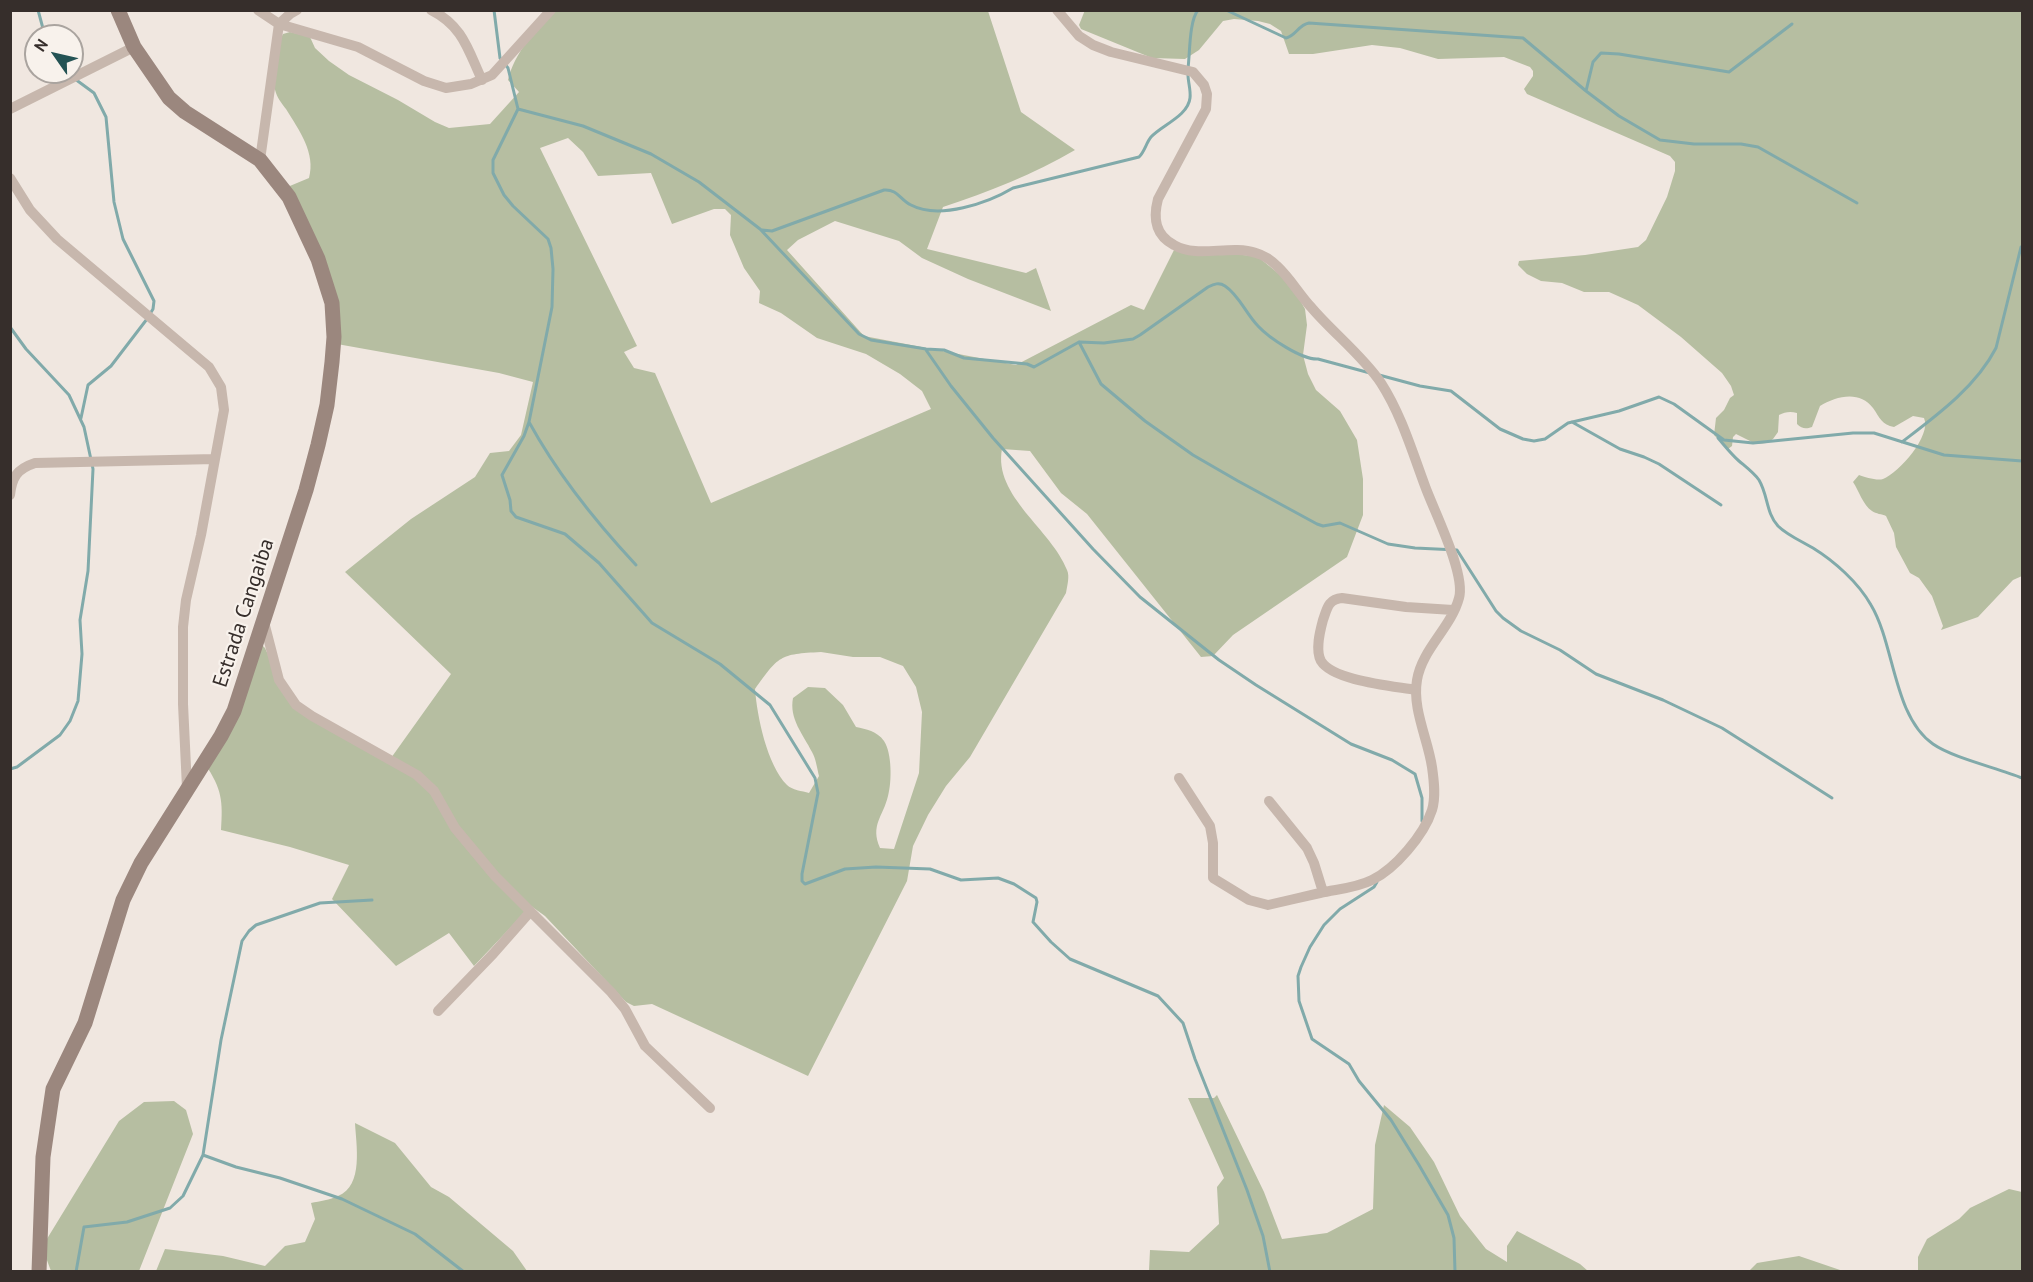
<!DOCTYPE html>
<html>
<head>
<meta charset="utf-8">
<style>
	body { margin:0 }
	#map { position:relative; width:2033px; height:1282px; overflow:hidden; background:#f0e7e0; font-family:"PT Sans",sans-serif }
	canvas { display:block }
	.frame { position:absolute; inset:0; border:12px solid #362e2b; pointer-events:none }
	.north { position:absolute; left:24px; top:24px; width:60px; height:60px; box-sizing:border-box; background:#f8f2ec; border:2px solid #aaa49f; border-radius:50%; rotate:304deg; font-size:16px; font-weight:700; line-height:24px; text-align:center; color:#362e2b }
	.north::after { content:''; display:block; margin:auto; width:21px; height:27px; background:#245354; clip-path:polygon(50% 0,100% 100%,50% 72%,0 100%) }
</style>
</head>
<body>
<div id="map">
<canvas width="2033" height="1282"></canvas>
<div class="frame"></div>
<div class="north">N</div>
</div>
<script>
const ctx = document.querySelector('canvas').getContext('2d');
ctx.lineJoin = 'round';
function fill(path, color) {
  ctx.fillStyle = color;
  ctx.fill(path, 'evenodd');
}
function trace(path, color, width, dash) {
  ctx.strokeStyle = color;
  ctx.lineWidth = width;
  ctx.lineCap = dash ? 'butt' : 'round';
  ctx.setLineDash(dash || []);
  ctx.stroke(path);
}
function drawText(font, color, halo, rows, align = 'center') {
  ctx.font = font + ' "PT Sans",sans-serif';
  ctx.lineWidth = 4.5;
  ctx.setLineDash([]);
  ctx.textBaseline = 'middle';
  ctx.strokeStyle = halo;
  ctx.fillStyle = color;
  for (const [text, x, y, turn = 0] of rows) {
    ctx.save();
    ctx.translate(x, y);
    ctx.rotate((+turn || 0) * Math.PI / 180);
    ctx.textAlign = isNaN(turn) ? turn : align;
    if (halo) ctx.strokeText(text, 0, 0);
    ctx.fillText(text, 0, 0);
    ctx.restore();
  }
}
fill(new Path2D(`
	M1085,10L2022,11V576L2013,580L1978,617L1941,630L1943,626L1932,596L1919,578L1910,573L1896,547L1894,533L1886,516C1882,514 1876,514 1872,511C1863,505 1859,491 1853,482L1859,475C1865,477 1877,481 1883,479C1899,473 1932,435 1924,418L1913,416L1894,427C1882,425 1880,418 1873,408C1860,390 1836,396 1820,406L1812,427C1806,429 1802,429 1797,424V413C1790,411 1785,412 1779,415L1778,432L1773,439L1767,443L1756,444L1736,434L1733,437L1732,446L1728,449L1714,435L1716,418L1724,410L1730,398L1734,395L1731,386L1722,373L1681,337L1638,305L1609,292H1584L1562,283L1541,281L1527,274L1518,265L1519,261L1585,255L1638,247L1646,240L1667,197L1675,171V162L1670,156L1527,94L1524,89L1533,76V71L1530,67L1504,57L1438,59L1400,48L1372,45L1313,54H1289L1281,31L1270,24L1258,21L1234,19L1223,21L1199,50L1185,59L1152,58L1081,29L1079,25Z
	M551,11H988L1021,112L1075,150C1034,174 988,192 943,207L927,249L1026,273L1036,268L1051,311L968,279L922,258L899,241L835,221L798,240L787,250L864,336L1016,365L1131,305L1144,310L1174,250L1257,256L1290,283L1305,309L1307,325L1303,355L1308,374L1316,390L1340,411L1357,440L1363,479V515L1347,557L1233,635L1213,656L1201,657L1087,514L1061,493L1030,451L1002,449C993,496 1052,530 1067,570C1070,576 1067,586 1066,593L970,757L946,786L928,815L913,846L907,881L808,1076L652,1004L634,1006L626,1002L545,916L531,906L474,966L449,933L396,966L332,899L349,865L290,847L221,830C223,801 222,789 205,764L258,641L265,648L276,672L299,705L391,758L451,674L345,572L411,519L475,477L490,453L509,451L521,435L533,382L499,373L337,344L335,316L285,188L309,178C316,153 299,130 286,109C283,105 278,99 276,93C271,78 275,47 283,34L290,32L310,37L315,48L329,61L349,75L398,100L435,122L449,128L490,124L519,92L508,80C514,54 535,31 551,11ZM568,138L583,152L598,176L651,173L672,224L714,209H725L731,215L730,235L744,268L760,291L759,303L781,313L817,338L866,354L900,374L922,391L931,409L711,503L655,373L634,368L624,352L637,346L540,148ZM821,652L853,657H880L903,666L916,687L922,712L919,773L894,849L880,848C870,825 883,817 888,796C892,782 892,753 884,741C877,731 866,729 856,727L843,705L825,688L808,687L793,698C789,719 803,734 812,752C816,759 817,768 819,776L809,793C802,791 792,790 787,785C767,765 757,716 755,689C779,656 779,654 821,652Z
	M1217,1095L1264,1192L1282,1239L1327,1233L1373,1209L1375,1145L1384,1105L1410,1127L1434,1162L1460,1216L1486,1249L1507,1262V1246L1517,1231L1580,1264L1588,1271H1149L1150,1250L1189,1252L1219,1224L1217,1187L1224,1178L1188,1098H1214Z
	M174,1101L186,1110L193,1134L139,1271H51L42,1247L119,1121L144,1102Z
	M355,1123L395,1143L431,1187L449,1197L513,1251L527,1271H156L165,1249L223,1256L265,1266L285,1246L305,1242L315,1219L311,1203C320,1201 330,1200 338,1196C364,1186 356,1144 355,1123Z
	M2009,1189L2022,1192V1271H1918V1257L1927,1239L1959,1219L1970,1208Z
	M1799,1256L1843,1271H1749L1757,1263Z`), '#b6bea1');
trace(new Path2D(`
	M38,10L45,36
	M494,10L500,58L508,68L518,109L493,160V173L504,195L513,206L548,239L551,248L553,269L552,307L529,422L524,436L502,475L510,500L511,511L516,517L565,534L599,563L652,623L720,664L770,705L815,778L818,793L802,874V881L805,884L845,869L876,867L930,869L961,880L998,878L1014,884L1036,898L1037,902L1033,922L1051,942L1070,959L1158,996L1183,1023L1195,1059L1247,1190L1263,1236L1270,1272
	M1226,10L1286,38C1296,36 1298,25 1309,23L1523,38L1586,91L1619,116L1660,140L1694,144H1741L1758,147L1857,203
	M1188,68C1190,54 1189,21 1198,10
	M75,79L94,93L106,117L114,202L123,239L154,301L153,309L150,314
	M1586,91L1593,62L1601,53L1619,54L1729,72L1792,24
	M518,109L583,126L651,154L699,182L760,229L859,334L871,340L926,349L944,350L964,358L1027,364L1034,367L1079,342L1104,343L1133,339L1140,335L1208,287C1214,284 1219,282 1225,286C1239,295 1246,314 1258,326C1269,338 1302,360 1318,359L1370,373
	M762,230L772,231L884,190C898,189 900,200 911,205C939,220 988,203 1013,188L1139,157C1145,151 1146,143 1151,137C1162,125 1188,116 1190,98C1191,90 1188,82 1188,75
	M10,327L26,349L69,395L84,427L93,469L88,571L80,620L82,654L78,701L70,721L60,735L17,767L10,769
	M1079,342L1101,384L1145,421L1193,455L1238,481L1317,524L1323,526L1340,523L1388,544L1415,548L1457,550L1496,611L1503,618L1521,631L1560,650L1596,674L1663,700L1722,728L1832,798
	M926,350L951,386L993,438L1093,549L1140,597L1219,660L1256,685L1351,744L1392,760L1415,774L1422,798V821
	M1379,375L1420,386L1451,391L1500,429L1523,439L1534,441L1545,439L1568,423L1619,411L1659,397L1674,404L1724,440L1753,443L1853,433H1874L1944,455L2022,461
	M81,418L88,385L111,366L147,319
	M529,422C558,475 594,520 636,565
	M1572,422L1620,449L1644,457L1659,464L1721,505
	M1718,438C1725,446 1731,454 1739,461C1746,467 1754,473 1759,480C1768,495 1766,513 1778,526C1787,535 1801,541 1813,548C1834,561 1858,582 1871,605C1895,645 1893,716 1933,744C1953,758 1998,768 2022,778
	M1902,442C1936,416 1976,387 1996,348L2021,247
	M1377,882L1374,887L1340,909L1324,925L1310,947L1301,967L1298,976L1299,1001L1312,1039L1349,1064L1359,1081L1391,1120L1419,1165L1448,1215L1454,1238L1455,1272
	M203,1155L236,1167L280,1178L342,1199L415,1234L464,1272
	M76,1272L84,1227L127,1222L170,1208L183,1196L203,1155L221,1040L242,941L249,931L256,925L320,903L372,900`), '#81aaaa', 3);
trace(new Path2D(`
	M258,10L279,24L358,47L424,81L446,88L471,84L492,75L551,10
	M431,10C463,26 468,50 482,80
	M1057,10L1079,36L1093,45L1111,52L1193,72L1204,85L1207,94L1206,109L1158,199C1153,218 1155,235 1174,245C1198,259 1230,244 1256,253C1263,255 1271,260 1277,266C1290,278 1299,294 1311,307C1332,332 1363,356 1381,383C1401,414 1412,451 1425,486C1434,511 1466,574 1459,598C1451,628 1422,649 1417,680C1412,709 1428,739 1432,767C1434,781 1436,797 1432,810C1424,835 1395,869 1372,880C1356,888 1338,889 1320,893C1303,897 1285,901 1268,905L1249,900L1213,878V843L1210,826L1179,778
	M10,109L134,47
	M260,160L279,24L290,14L297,10
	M10,178L30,210L57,239L209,367L221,387L224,410L201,535L186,600L183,627V704L187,788
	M10,495C12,477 17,469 35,463L215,459
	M264,622L279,680L296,705L312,716L417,775L434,791L455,828L495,876L611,992L625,1009L645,1046L710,1108
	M1416,690C1394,686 1333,681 1321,661C1315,650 1320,631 1323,620C1327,609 1328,599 1342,598L1406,607L1453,610
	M1269,801L1307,848L1314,863L1323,892
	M438,1011L493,954L530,912`), '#c7b7ad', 10);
trace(new Path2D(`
	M39,1272L43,1157L53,1089L85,1023L123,900L141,863L221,736L234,711L306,490L318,445L327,405L332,362L334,337L332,303L318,259L289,197L260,160L185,112L169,98L134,47L118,10`), '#9b877e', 15);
drawText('21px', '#362e2b', '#f8f2ec', [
	["Estrada Cangaiba",244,613,-72]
]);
</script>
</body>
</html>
